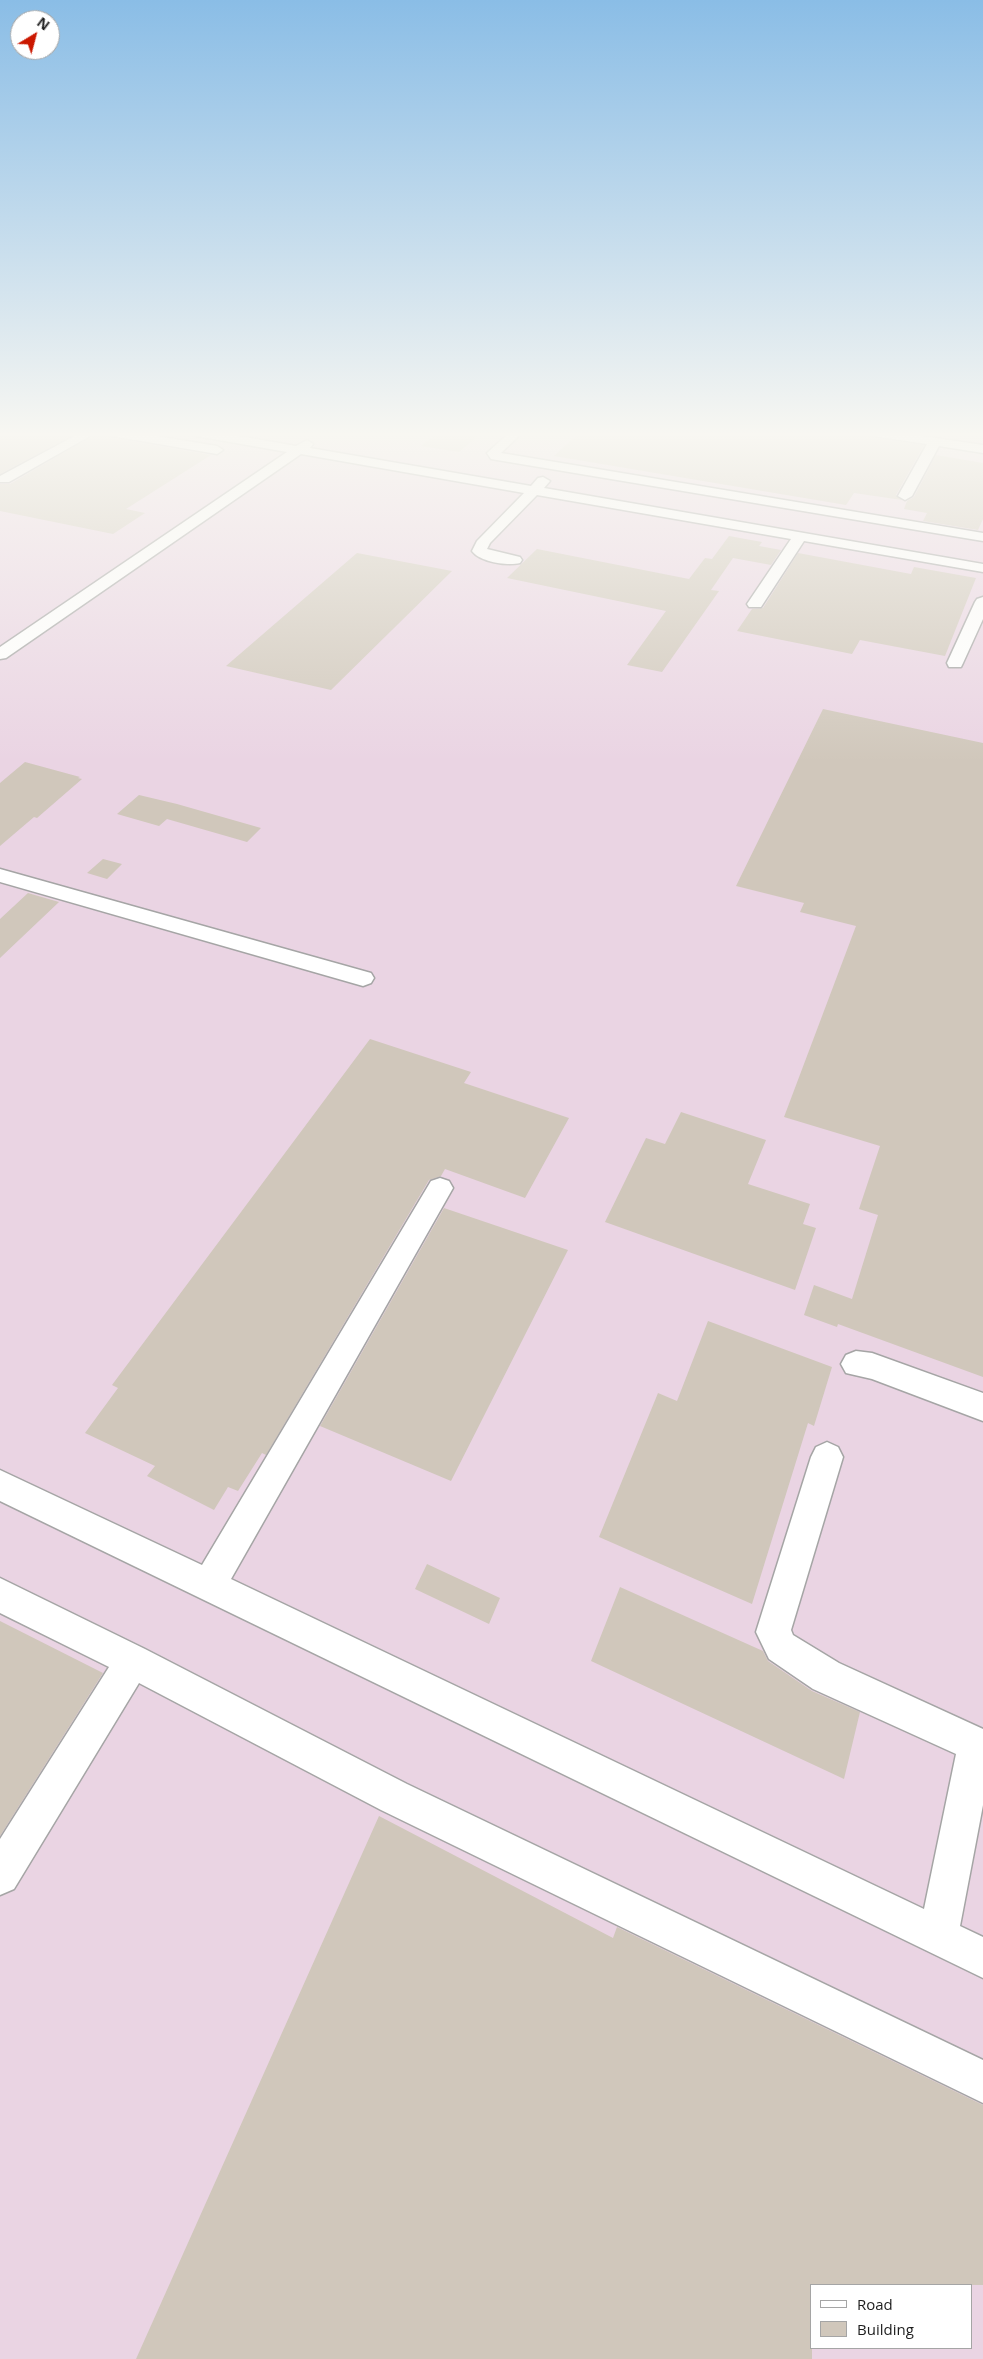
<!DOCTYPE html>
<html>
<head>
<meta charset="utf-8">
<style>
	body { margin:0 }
	#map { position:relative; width:983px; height:2359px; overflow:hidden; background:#f0ede2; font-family:"Open Sans",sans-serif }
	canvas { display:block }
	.legend { position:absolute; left:810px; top:2284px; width:162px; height:65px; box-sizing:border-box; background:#fff; border:1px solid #a5a5a5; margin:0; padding:6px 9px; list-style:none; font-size:15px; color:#1e1e1e }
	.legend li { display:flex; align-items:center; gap:10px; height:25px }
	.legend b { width:25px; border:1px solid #a5a5a5 }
	.north { position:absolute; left:10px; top:10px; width:50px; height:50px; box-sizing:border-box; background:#fff; border:1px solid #a5a5a5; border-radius:50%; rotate:37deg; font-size:14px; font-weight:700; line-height:20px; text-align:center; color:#1e1e1e }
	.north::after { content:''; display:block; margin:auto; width:18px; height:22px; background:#cb1800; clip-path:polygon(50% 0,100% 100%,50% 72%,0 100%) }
</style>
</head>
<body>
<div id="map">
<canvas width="983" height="2359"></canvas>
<ul class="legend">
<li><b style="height:6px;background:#fff"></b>Road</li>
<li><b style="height:14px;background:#d0c7bb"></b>Building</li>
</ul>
<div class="north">N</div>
</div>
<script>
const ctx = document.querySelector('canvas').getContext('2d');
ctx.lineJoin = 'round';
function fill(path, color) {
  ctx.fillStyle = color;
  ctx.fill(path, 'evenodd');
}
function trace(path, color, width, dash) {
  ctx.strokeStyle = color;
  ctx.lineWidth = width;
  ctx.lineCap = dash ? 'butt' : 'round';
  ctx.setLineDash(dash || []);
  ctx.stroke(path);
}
fill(new Path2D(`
	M0,432H983V2359H0ZM812,2285H972V2348H812Z`), '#ead4e3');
fill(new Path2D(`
	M0,432H79L0,474Z
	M99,432H104L112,438L211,455L126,509L145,513L113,534L0,511V484H10Z
	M438,432H483L459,452L421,446Z
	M580,432H865L873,438L924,445L896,495L902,500L854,493L846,505L554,456Z
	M936,455L983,463V519L978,530L923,521L927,513L904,509L907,501L914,497Z
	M729,536L762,542L759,546L781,550L771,565L733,558L711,590L719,591L662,672L627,665L666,611L507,578L537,549L689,579L705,558L712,559Z
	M357,553L452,571L331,690L226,666Z
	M798,553L911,574L914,567L976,578L945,656L860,640L852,654L737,631L752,609L763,608Z
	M823,709L983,743V1377L838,1324L837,1327L804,1315L814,1285L852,1299L878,1215L859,1209L880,1146L784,1117L856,926L800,912L804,903L736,886Z
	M25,762L80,777L78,778L82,779L37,818L34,817L0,846V783Z
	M139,795L177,804L261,828L247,842L167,819L159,826L117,814Z
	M103,859L122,864L107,879L87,873Z
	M28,893L59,902L0,958V919Z
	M370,1039L471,1072L464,1083L569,1118L525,1198L445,1169L441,1176L429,1180L266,1455L262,1453L238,1491L228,1487L214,1510L147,1476L155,1466L85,1433L118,1388L112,1385Z
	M681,1112L766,1140L748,1184L810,1204L803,1224L816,1228L795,1290L605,1222L646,1138L665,1144Z
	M444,1208L568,1250L451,1481L320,1426Z
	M708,1321L832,1367L814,1426L808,1423L752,1604L599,1537L658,1393L677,1401Z
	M427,1564L500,1598L489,1624L415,1589Z
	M620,1587L763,1651L768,1661L812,1691L860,1712L844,1779L591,1661Z
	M0,1621L103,1673L0,1836Z
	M379,1816L613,1938L617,1927L983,2105V2285H812V2359H136Z`), '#d0c7bb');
const minor = new Path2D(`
	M82,432H97L9,482H0V476Z
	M106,432H132L217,446L223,450L217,454L112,436Z
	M190,432H216L296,446L307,440L313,444L310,448L531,486L538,478L543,477L550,481L544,488L983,564V572L804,541L761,607H749L747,604L791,539L537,495L490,543L487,549L520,557L522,560L520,563C507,566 480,562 472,551L477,541L524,493L301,454L6,658L0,659V647L287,452L196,436Z
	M510,432H523L501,453L983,533V541L491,459L487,453Z
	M867,432H895L983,445V453L939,446L912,496L905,500L898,496L927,444L873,436Z
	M983,597V619L963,663L961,667H949L947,663L975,602L977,599Z
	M0,869L371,973L374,978L371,983L363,986L0,882Z
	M440,1178L449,1181L453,1188L231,1579L924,1909L956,1754L813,1689L769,1659L756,1632L811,1457L816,1447L827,1442L838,1447L843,1457L791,1630L793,1635L839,1663L983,1729V1805L960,1926L983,1937V1978L0,1501V1470L202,1565L431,1181Z
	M856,1351L872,1353L983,1393V1421L872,1379L846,1373L841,1364L846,1355Z
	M0,1578L145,1649L407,1784L983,2060V2103L381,1810L139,1683L14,1889L0,1895V1839L109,1667L0,1613Z`);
trace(minor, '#a5a5a5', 3);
fill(minor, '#fff');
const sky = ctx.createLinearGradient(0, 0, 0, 762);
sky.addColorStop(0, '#8abde6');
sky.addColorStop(0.57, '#f8f7f2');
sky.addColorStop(1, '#f8f7f200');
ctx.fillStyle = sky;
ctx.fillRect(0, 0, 983, 762);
</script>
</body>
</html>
